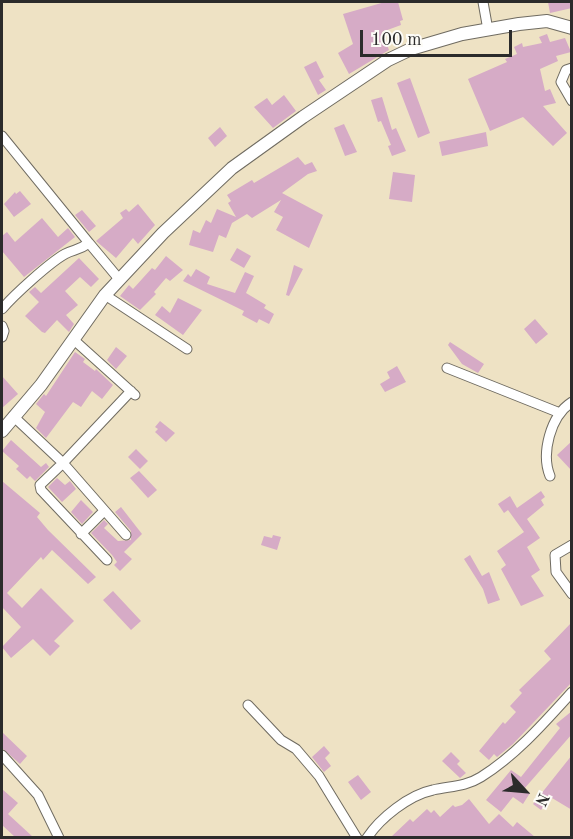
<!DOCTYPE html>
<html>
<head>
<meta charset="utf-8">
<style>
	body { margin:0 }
	#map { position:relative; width:573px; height:839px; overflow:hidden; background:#eee2c4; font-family:"Old Standard TT",serif }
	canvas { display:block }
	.frame { position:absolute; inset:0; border:3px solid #2b2b2b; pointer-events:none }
	.north { position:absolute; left:495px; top:761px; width:60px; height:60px; -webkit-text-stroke:4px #fdfcf7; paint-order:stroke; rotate:116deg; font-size:16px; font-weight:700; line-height:24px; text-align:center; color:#2b2b2b }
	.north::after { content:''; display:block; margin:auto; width:21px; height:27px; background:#2b2b2b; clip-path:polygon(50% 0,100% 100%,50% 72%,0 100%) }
	.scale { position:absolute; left:360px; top:30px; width:152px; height:27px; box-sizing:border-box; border:3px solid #2b2b2b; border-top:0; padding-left:8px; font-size:18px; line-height:21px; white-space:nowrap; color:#2b2b2b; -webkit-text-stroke:4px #fdfcf7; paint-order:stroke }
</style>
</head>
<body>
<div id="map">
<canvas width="573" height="839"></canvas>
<div class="frame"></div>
<div class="north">N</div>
<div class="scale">100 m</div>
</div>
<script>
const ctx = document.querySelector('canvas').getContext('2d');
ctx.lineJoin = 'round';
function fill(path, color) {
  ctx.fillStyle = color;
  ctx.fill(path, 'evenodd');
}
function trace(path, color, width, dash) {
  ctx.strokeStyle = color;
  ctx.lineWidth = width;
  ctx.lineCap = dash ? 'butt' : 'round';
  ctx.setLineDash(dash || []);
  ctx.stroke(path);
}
fill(new Path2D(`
	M385,2H398L403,20L400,21L401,25L382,32L389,50L349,74L338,53L353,44L343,14Z
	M548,2H572V8L550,13Z
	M547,34L550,42L565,38L571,52L556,56L558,61L540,69L545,91L550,89L556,103L543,106L567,133L553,146L523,117L490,131L468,79L507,62L505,59L517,54L514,47L522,43L523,47L542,43L539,37Z
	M316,61L324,77L319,80L326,90L318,95L304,67Z
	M410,78L430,133L418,138L397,83Z
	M284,95L296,111L273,128L254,107L267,98L272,105Z
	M382,97L392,130L396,128L406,151L392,156L388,146L391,145L381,121L378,122L371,100Z
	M344,124L357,152L345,156L334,128Z
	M220,127L227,136L215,147L208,138Z
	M486,132L488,146L442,156L439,142Z
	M298,157L305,165L312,162L317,171L308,174L282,193L323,215L309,248L276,230L283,217L274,212L281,200L252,218L247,214L232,223L226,238L219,235L213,252L189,245L193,230L200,233L206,220L211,223L217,209L236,217L228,203L231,201L227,195L252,180L254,183Z
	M393,172L415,175L412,202L389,199Z
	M20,191L31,204L14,217L4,204L15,192L16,194Z
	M138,204L155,225L138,244L133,238L116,258L96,241L123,218L120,213L126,209L129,212Z
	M82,210L96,226L89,232L75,215Z
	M42,218L58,237L68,228L75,237L24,277L2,251V236L7,232L15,242Z
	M237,248L251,256L244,268L230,260Z
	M166,256L183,270L170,281L166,278L154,292L156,294L140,310L120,296L129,285L133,289L152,268L155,270Z
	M79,258L99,279L91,287L80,277L65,291L78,305L66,315L74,324L69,332L57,320L45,333L42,332L25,316L39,302L29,292L35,287L41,293Z
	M294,265L303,269L289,296L286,295Z
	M196,269L210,277L207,284L235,293L245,272L254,276L246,293L266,305L264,308L274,314L269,324L259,319L257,323L242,315L244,311L183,281L188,274L191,277Z
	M178,298L202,310L183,335L155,315L162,306L170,313Z
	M535,319L548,334L536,344L524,329Z
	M450,342L484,364L478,373L462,364L448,345Z
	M116,347L127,356L116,369L107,360Z
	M75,352L85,359L83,362L95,371L96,369L113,385L102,399L92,391L81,407L73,402L46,438L36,428L45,412L36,404L44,394L46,396Z
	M397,366L406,382L385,392L380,384L390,378L387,372Z
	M2,376L18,394L2,408Z
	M160,421L175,433L166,442L155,432L158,429L155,427Z
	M11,440L41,467L46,463L49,467L35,481L30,476L27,479L16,469L19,466L2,451Z
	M572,441V471L557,455Z
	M136,449L148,461L140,469L128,457Z
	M139,471L157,490L148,498L130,478Z
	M57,478L65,485L70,481L76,489L62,502L48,487Z
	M2,481L40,513L37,517L48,530L96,577L88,584L52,550L43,560L41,557L7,593L22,608L41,588L74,621L54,641L60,646L50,656L33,639L11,658L2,647L21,627L2,607Z
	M541,491L545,497L541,500L544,505L527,519L540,538L527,547L540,570L531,576L544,596L521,606L501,569L506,565L497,551L524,532L508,510L504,513L498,504L510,496L517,508Z
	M81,500L93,512L82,524L71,512Z
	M121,507L142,534L124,552L132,559L120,571L114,565L117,562L112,555L91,533L104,520L108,524L104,528L118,541L131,540V531L115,512Z
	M273,535L281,537L277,550L261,545L264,536L272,538Z
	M470,555L482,576L489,572L500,600L488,604L483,589L464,559Z
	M113,591L141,621L131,630L103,600Z
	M572,622V682L513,744L497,757L494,754L489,760L479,751L503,722L505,724L516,712L510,706L522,693L519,690L551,659L544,651Z
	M572,711V734L524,789L530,793L523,804L513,797L501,812L486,800L511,770L521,777L560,728L556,724Z
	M2,732L27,756L20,764L2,748Z
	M324,746L330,753L325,758L331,766L324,772L312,757Z
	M451,752L460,761L457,764L466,773L460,778L442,761Z
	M572,755V810L552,798L541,810L533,804Z
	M358,775L371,792L361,800L348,782Z
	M2,789L18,803L8,814L33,837H15L2,825Z
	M469,799L489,824L499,814L513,827L517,822L535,837H391L410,819L413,822L427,809L431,813L434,810L440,817L453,805L455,807L462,805Z`), '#d6abc6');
const street = new Path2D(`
	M483,2L488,30
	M572,68L566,70L561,82L572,101
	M2,136L89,243
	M105,295L187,349
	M2,309C14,295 49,263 65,254C74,249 78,251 89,243L119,279
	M2,326L4,331L2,337
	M74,340L135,395
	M447,368L560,413
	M13,416L63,463L40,485L41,490L107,560
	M550,476C541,454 550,416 572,402
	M81,534L104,511
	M126,535L63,463L131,391
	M572,545L555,555L556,572L572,594
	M248,705L281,740L296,749L319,776L357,838
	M2,755L38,795L59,838
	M367,838C380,818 409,795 433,790C450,786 465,787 481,777C516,755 544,723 572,692`);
const secondary = new Path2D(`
	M2,431L41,385L105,295L163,233L232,168L303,117L388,60L411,49L462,34L519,24L547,21L572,28`);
trace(street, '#6f6b61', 11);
trace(secondary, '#6f6b61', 14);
trace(street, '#fff', 9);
trace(secondary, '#fff', 12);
</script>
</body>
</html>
